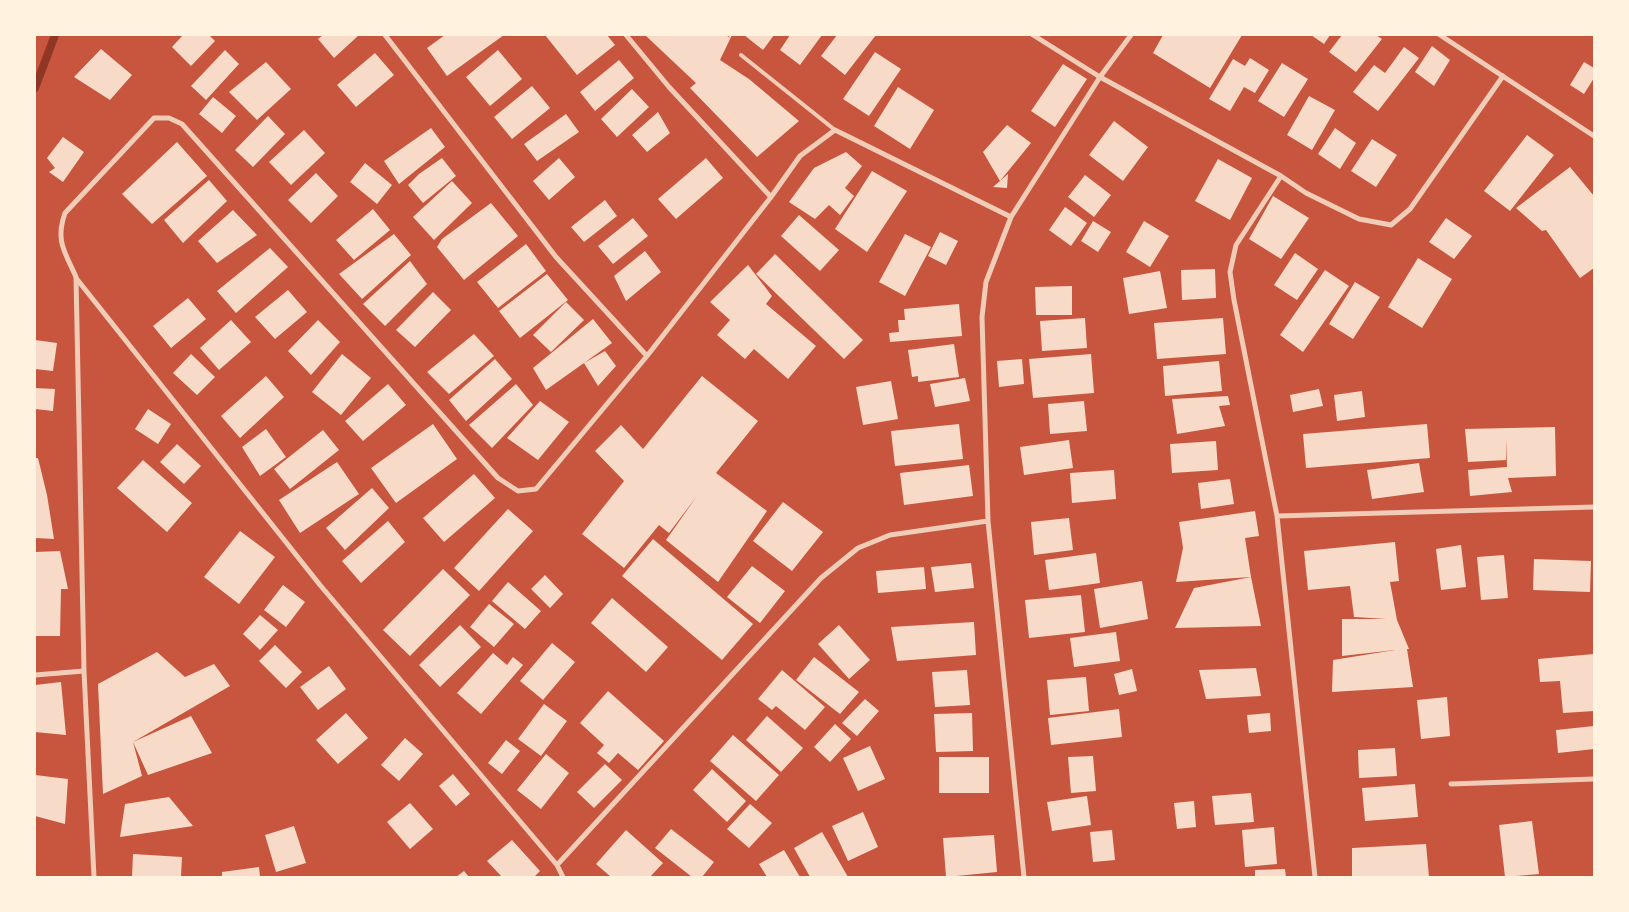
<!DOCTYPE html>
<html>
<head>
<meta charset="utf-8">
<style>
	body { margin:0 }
	#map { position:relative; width:1629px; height:912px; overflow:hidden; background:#c8553d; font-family:Roboto,sans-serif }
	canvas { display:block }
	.frame { position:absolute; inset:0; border:36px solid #fff3e0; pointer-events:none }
</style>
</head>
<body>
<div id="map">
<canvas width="1629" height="912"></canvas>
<div class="frame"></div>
</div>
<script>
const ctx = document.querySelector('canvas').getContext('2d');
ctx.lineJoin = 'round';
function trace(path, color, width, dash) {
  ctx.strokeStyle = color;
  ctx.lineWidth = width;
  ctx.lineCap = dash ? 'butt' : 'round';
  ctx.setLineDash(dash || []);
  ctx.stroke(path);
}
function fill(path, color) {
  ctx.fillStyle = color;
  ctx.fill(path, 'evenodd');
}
trace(new Path2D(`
	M35,88L55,35`), '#8f3625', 8);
fill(new Path2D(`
	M183,35H209L215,41L191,66L172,47Z
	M323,35H359L334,58L318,39Z
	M445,35H504L447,76L427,48Z
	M545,35H607L615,45L577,75Z
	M645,35H726L730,38L728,35H732L720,60L749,79L799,121L757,157L690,88L696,83Z
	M744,35H774L763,50Z
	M790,35H822L800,65L780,50Z
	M837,35H876L845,75L821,56Z
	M1163,35H1242L1210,88L1153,53Z
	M1311,35H1330L1324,44Z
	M1342,35H1376L1382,39L1356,72L1329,52Z
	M1432,46L1450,60L1434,86L1415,72Z
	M1404,47L1419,58L1378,111L1353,92L1374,65L1385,73Z
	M101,49L132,75L110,100L74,77Z
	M225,50L239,64L206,100L191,86Z
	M498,50L522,79L490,106L466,77Z
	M875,52L901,69L869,116L843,99Z
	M375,53L394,75L356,107L337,85Z
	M1250,58L1269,70L1255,93L1244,87L1230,111L1209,99L1233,59L1245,66Z
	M619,60L634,78L595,111L580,92Z
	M266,62L291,89L257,120L229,92Z
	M1584,62L1594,68V78L1584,94L1570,85Z
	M1282,63L1308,79L1284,117L1258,101Z
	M1063,64L1087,79L1055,127L1031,111Z
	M532,86L550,108L512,139L494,117Z
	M898,87L934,110L910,149L874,126Z
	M632,89L649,107L617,137L601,119Z
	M1309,96L1335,110L1312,150L1287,135Z
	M213,97L236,116L222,133L199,114Z
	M658,112L670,133L647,152L632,135Z
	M566,114L579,132L537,161L524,144Z
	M268,116L285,134L253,167L235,150Z
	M1114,121L1148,147L1123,181L1089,155Z
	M1007,125L1031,143L1000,181L1008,174L1007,188L993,187L1000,181L983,152Z
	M431,128L445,147L399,184L384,161Z
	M1335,128L1356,143L1340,169L1318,154Z
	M304,130L325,153L291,185L269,162Z
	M1527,135L1554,155L1510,211L1484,191Z
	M63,137L84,152L63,182L49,172L55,168L47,158Z
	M1372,139L1397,155L1376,187L1351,171Z
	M177,142L207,176L152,224L122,194Z
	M846,152L862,166L845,188L854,196L840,215L829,205L815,219L789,202L814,168Z
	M442,158L456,176L423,203L408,185L419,174Z
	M559,158L575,177L549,200L533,181Z
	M706,158L723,178L676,219L658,199Z
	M1218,159L1252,178L1230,220L1195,201Z
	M365,163L392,185L377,204L350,182Z
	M1570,167L1594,196V268L1580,278L1546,230L1542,231L1516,208Z
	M872,171L907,191L867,252L835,229Z
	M316,173L338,196L311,223L288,200Z
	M1085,175L1111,195L1094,217L1068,197Z
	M209,180L227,201L183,243L164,220Z
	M452,181L472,203L434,240L413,217Z
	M1273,196L1309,218L1281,259L1249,239Z
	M605,200L617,216L584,242L571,227Z
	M491,203L518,236L464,280L437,247L442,239Z
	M1065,207L1087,223L1071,246L1049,230Z
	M373,209L390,230L354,260L336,240Z
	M233,210L257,235L217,263L198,241Z
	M799,215L839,250L820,271L781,236Z
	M633,218L648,236L613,264L598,246Z
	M1446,218L1472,236L1454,259L1429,242Z
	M1093,221L1111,232L1098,252L1081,241Z
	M1144,221L1169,236L1150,267L1126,252Z
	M940,232L958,241L946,265L928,256Z
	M394,234L411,255L362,299L339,274Z
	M905,234L931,247L905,296L879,282Z
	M526,244L546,271L498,308L477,282Z
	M270,248L288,267L236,313L217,291Z
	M645,251L661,272L626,301L614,276Z
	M1295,253L1318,269L1297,300L1274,285Z
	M775,254L863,340L844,359L756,274Z
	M1418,258L1452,279L1422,328L1388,307Z
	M410,261L427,284L385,326L363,304Z
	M748,265L772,296L766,304L816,346L788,379L754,349L745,359L717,335L730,320L710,302Z
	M1215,269L1216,298L1182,300L1181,270Z
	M1325,270L1349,286L1303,352L1280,335Z
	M1160,271L1167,308L1129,314L1123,278Z
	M547,274L568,300L520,338L499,311Z
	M1355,282L1380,297L1353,339L1329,324Z
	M1072,286V315H1036L1035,287Z
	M288,290L307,312L275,339L255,317Z
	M433,292L451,310L415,347L396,330Z
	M188,298L206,319L171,348L153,326Z
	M566,302L584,320L551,352L533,335Z
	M959,304L962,336L890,342L889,333L899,332L898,320H905L904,309Z
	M1085,318L1087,348L1042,351L1040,321Z
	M1223,318L1226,354L1157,359L1154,323Z
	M593,319L612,343L584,363L605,351L616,366L598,386L584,363L546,390L533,368Z
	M231,320L251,342L219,370L200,348Z
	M318,320L340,342L311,375L288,351Z
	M474,334L494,356L449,394L427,372Z
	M35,340L57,343L53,371L35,369Z
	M954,344L959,377L918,382V376L912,377L908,350Z
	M191,354L215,377L197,395L173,373Z
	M342,354L371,378L341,415L312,392Z
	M1091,354L1094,393L1033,398L1029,359Z
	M495,359L512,379L466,421L449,400Z
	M1022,359L1024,384L999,387L997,361Z
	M1219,361L1222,391L1165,396L1163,366Z
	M266,376L284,397L240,438L221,416Z
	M702,376L758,421L716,473L767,511L718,582L666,540L697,496L669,533L659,525L624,568L582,534L624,481L595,451L621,425L643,449Z
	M965,378L970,401L935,407L930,384Z
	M891,381L898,419L863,425L856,387Z
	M388,384L406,405L363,441L345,421Z
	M516,384L533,405L492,448L469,425Z
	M35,388L55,389L53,411L35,409Z
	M1319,389L1323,406L1293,412L1290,395Z
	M1362,391L1365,417L1337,421L1334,395Z
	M1228,396L1230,405L1219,406L1225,426L1177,434L1172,399Z
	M540,401L569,422L538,460L507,438Z
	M1084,401L1087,431L1050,434L1048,404Z
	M148,409L171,424L158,444L135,429Z
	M433,424L457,459L396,503L371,468Z
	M959,424L963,459L895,466L891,431Z
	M1427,424L1430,458L1306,468L1303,434Z
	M1555,427L1556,476L1508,478L1512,492L1470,496L1468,470L1507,467L1506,439V460L1468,462L1465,429Z
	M266,429L286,457L260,476L242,447Z
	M323,430L339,450L290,489L274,469Z
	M1069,440L1073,468L1024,475L1020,447Z
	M1216,441L1218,470L1172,473L1170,444Z
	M177,444L201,466L184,484L160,462Z
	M35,458H38L47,495L54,539L35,538Z
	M143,460L192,503L167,532L117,488Z
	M337,462L359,494L300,533L279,500Z
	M1419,463L1424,492L1372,499L1367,470Z
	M969,465L973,496L904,505L900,473Z
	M1114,470L1116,499L1072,503L1070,473Z
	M474,474L495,498L444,542L423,518Z
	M1230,479L1234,504L1201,509L1198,483Z
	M372,488L389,508L345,550L326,528Z
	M783,502L823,532L792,571L753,541Z
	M508,509L533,531L479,591L454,568Z
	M1255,511L1259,536L1245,538L1251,577L1176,582L1183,548L1179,522Z
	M1069,518L1073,550L1034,555L1031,522Z
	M388,521L405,542L361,583L342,561Z
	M240,531L275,557L239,604L204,577Z
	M653,539L753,624L722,660L622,576Z
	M1395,542L1399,581L1390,582L1397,620L1409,649H1407L1413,687L1332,692L1333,660L1395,650L1342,656V619H1386L1354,617L1350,586L1308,590L1304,551Z
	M1461,545L1466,587L1441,590L1436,549Z
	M60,551L68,589H61L60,636H35V552Z
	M1096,553L1100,583L1049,590L1045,560Z
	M1504,555L1508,598L1481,600L1477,557Z
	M1534,559L1591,561L1590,592L1533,590Z
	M971,563L974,588L935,592L931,567Z
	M752,566L785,591L760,623L727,597Z
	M924,567L926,589L878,593L876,571Z
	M443,569L470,595L410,656L383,630Z
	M545,575L563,594L550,608L531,589Z
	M1251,577L1261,626L1175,628L1194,588Z
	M1142,581L1148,619L1100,628L1094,589Z
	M508,582L541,611L525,629L492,601Z
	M283,585L305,602L286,627L264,610Z
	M1081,595L1085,632L1029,638L1025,600Z
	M612,598L668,647L646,672L591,623Z
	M489,604L514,624L494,647L470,627Z
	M260,615L278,630L260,650L243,634Z
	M974,622L976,655L897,661L891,627Z
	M460,625L481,647L440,687L419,665Z
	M839,625L870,660L849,679L818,644Z
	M1116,632L1120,661L1074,667L1070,638Z
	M552,643L575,662L543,700L520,681Z
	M275,645L302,672L286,688L259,661Z
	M157,652L185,677L214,664L230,686L133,742L191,716L212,753L148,775L133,742L142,776L103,794L98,684Z
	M493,653L507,665L513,657L523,665L481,714L457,693Z
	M1594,654V711L1563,713L1560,681L1540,682L1538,659Z
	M814,657L859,692L840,714L796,680Z
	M329,666L346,689L318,710L300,687Z
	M1256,668L1261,696L1206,699L1199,670Z
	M1132,669L1137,691L1119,695L1114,674Z
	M782,670L825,707L805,730L776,706L772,710L758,699Z
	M967,670L970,705L935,707L932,672Z
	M1086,677L1089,711L1050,715L1047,680Z
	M61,682L66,735L35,732V685Z
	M608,691L664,741L638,770L618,753L609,763L597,753L604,745L580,723Z
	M1447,697L1450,736L1421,739L1417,700Z
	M865,699L879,711L857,736L842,723Z
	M544,704L567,721L541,756L518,739Z
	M1119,709L1122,737L1051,745L1048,718Z
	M346,713L368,738L338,764L316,740Z
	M972,713L973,751L936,752L934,714Z
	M1270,713L1271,731L1249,733L1247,715Z
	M767,716L803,748L781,772L746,740Z
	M835,724L851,739L830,762L814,747Z
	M1594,726V749L1558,753L1556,730Z
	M733,735L779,775L756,801L710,761Z
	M405,738L423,754L399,781L381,765Z
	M506,740L520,751L502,774L488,763Z
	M870,746L885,779L858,791L843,758Z
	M1395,748L1397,776L1359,778L1358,750Z
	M546,754L569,773L541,809L517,790Z
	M1093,756L1096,791L1071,793L1068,757Z
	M939,757H989V793H939Z
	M605,764L622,780L594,808L577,792Z
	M712,769L746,801L727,822L693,790Z
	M453,774L470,794L456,806L439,786Z
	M35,775L68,779L65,824L35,816Z
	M1415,784L1418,817L1365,821L1362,788Z
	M1251,793L1254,822L1215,825L1212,796Z
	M1087,796L1091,825L1052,831L1047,802Z
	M169,797L193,826L120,837L125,804Z
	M1194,801L1196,827L1177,829L1174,803Z
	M410,803L433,829L410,849L387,822Z
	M750,804L772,823L749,848L727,829Z
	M863,812L878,847L848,861L832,826Z
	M1532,821L1539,874L1505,877L1499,825Z
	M294,826L306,863L276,872L265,835Z
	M1274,827L1277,864L1245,867L1242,830Z
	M671,829L714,862L702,877H692L655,848Z
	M626,830L663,863L650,877H611L596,864Z
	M1112,830L1115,860L1093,862L1090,832Z
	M822,832L848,877H810L794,848Z
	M994,835L997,872L946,877L943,838Z
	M512,840L540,871L534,877H502L487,861Z
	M1426,844L1429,877H1352V848Z
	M784,850L800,877H767L759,864Z
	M133,854L182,857L181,877H132Z
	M259,867L260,877H222V872Z
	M1285,869L1286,877H1255V870Z
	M464,871L469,877H456Z`), '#f7dbc8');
trace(new Path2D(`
	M741,55L835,130`), '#f1ccb7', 4);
trace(new Path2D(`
	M385,35L556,257L647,356
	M626,35L669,87L771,197
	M1033,35L1100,77L1281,176L1306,193L1359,219L1391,225L1410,209L1503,76
	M1440,35L1594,136
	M1281,176L1236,245L1230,272L1234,300L1277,516L1315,877
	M76,278L320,585L557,865L563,877
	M1277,516L1594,507
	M35,675L84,671
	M1451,784L1594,779
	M557,865L821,578L858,548L890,535L988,521
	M94,877L84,671L76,277C65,252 55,241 65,213L154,118H169L182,124L498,478L518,491L536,489L647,356L771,197L800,156L835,130L1011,217
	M1024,877L988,521L982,317L986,282L1011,217L1100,77L1131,35`), '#f1ccb7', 5);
</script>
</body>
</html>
